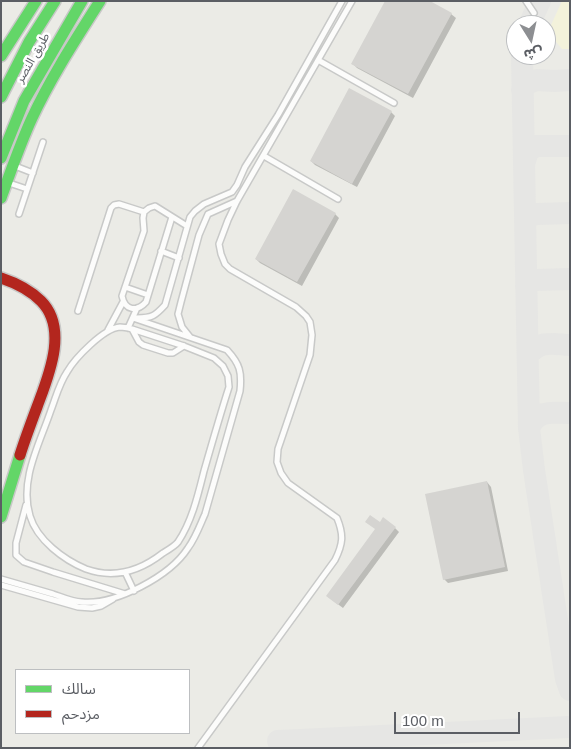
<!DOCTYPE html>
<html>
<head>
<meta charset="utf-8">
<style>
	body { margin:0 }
	#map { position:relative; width:571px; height:749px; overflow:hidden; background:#ebebe6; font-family:Arial,"Noto Sans Arabic",sans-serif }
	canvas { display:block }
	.frame { position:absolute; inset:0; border:2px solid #5b5e64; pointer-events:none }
	.legend { position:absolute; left:15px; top:669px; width:175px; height:65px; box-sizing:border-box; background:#fff; border:1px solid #bdbfc1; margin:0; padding:6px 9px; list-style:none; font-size:15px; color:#5b5e64 }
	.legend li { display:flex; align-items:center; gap:10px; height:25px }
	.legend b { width:25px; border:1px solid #bdbfc1 }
	.north { position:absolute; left:506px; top:15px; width:50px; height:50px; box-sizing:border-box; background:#fff; border:1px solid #bdbfc1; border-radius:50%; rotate:170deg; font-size:14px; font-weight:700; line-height:20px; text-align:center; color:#5b5e64 }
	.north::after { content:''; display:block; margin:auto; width:18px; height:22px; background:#8d8f92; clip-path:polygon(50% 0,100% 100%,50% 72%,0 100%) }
	.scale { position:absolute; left:394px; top:712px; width:126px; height:22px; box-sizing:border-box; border:2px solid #5b5e64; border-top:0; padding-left:6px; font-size:15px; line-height:18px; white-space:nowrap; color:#5b5e64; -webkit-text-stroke:4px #fff; paint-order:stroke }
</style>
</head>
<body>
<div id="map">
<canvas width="571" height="749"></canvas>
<div class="frame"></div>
<ul class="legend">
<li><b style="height:6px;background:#63d668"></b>سالك</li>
<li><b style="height:6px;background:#b3261e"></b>مزدحم</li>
</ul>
<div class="north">ش</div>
<div class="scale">100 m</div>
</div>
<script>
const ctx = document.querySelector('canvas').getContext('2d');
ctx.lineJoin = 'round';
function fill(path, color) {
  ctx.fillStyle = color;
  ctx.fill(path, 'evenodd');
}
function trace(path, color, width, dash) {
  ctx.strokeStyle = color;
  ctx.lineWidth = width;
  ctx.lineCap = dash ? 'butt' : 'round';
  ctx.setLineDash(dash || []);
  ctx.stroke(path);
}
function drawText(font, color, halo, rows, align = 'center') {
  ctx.font = font + ' Arial,"Noto Sans Arabic",sans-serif';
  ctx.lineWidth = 5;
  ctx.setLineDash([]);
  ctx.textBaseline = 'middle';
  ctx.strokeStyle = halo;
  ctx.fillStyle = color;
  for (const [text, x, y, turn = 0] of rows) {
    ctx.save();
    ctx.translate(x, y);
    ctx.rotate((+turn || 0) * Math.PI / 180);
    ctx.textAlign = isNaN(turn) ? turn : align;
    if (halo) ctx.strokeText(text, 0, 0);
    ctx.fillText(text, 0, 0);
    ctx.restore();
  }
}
fill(new Path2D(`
	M562,1H570V49H562L552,37L551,25Z`), '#f3f2db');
fill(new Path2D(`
	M451,14L456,18L413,98L357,68L353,64Z
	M391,112L395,116L357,187L315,165L311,161Z
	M335,214L339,218L302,286L260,263L256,259Z
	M487,482L491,487L508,571L448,583L444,579Z
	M380,524L395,528L399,532L343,608L327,596Z`), '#0003');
trace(new Path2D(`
	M529,25L540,1
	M522,55L529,428L534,470L566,679L570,690
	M522,90L528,83L537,80L554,81L570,80
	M524,164L528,151L536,146H570
	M525,222L530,216L537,214L570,213
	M526,287L531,282L536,280L570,279
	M528,355C541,340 551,344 570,345
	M529,428C538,409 552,413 570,413
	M278,741L570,727`), '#e6e6e4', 22);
fill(new Path2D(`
	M385,1H430L452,13L408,94L351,64Z
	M349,88L392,111L352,184L310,161Z
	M293,189L336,213L297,282L255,259Z
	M487,481L505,567L443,580L425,494Z
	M370,515L380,522L383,517L396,527L338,605L326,596L375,529L365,522Z`), '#d5d4d1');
const lane = new Path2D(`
	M526,1L534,13
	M318,60L394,103
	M264,156L338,199
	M15,166L33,173
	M9,183L27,189
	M19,214L43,142
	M172,217L146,302C137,312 125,311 122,296L144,231L143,218L144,212L149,208L155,206L187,226
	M161,251L179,258
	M125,287L148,295
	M78,311L111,208L114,205L119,204L144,212
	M137,318C152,318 155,316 165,305L190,217L195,211L204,204L232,192L237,185L245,167L278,115L342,1
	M128,328L137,308
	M132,329L184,346L214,358L223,366L228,376L229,387C220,415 212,443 204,471C198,495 192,521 178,542C175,546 168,550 163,553C140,571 114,579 86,569C64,560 37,540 30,516C19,480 40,443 51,410C56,397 59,384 67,372C75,358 104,328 120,327C124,327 128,328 132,329L139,342L143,345L168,353H173L184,346
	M108,330L123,302
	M190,337L182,327L178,314L181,302L199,235L208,214L237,201
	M26,505L16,543V555L24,562L53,572L125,594
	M125,572L134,591
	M1,579C18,584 36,589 53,594C62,597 72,602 82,602C116,605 170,576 188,548C196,537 200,525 205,514L240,391C242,372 240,364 227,350L133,318
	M1,585L78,607L92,608L101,606L113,599
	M198,748L335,560C343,544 344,535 337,518L288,483L281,473L277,462L278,449L310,355L312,335L310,322L306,316L296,307L230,269L225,264L221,254L219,244L228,220L237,201L352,1`);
const fast = new Path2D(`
	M1,56L36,1
	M1,97L29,42L55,1
	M1,158L24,101L82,1
	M1,198C11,171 20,144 32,118C51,77 76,39 100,1
	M1,517L20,455`);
const jam = new Path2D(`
	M1,278C16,283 30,290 41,301C69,329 48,377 37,407C31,423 25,439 20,455`);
trace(lane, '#c8c9c8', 8);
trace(fast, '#c8c8c7', 14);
trace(jam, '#c8c8c7', 14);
trace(lane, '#fcfcfb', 5);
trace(fast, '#63d668', 11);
trace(jam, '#b3261e', 11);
drawText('12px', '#5b5e64', '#fff', [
	["طريق النصر",33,58,-60]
]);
</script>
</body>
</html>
